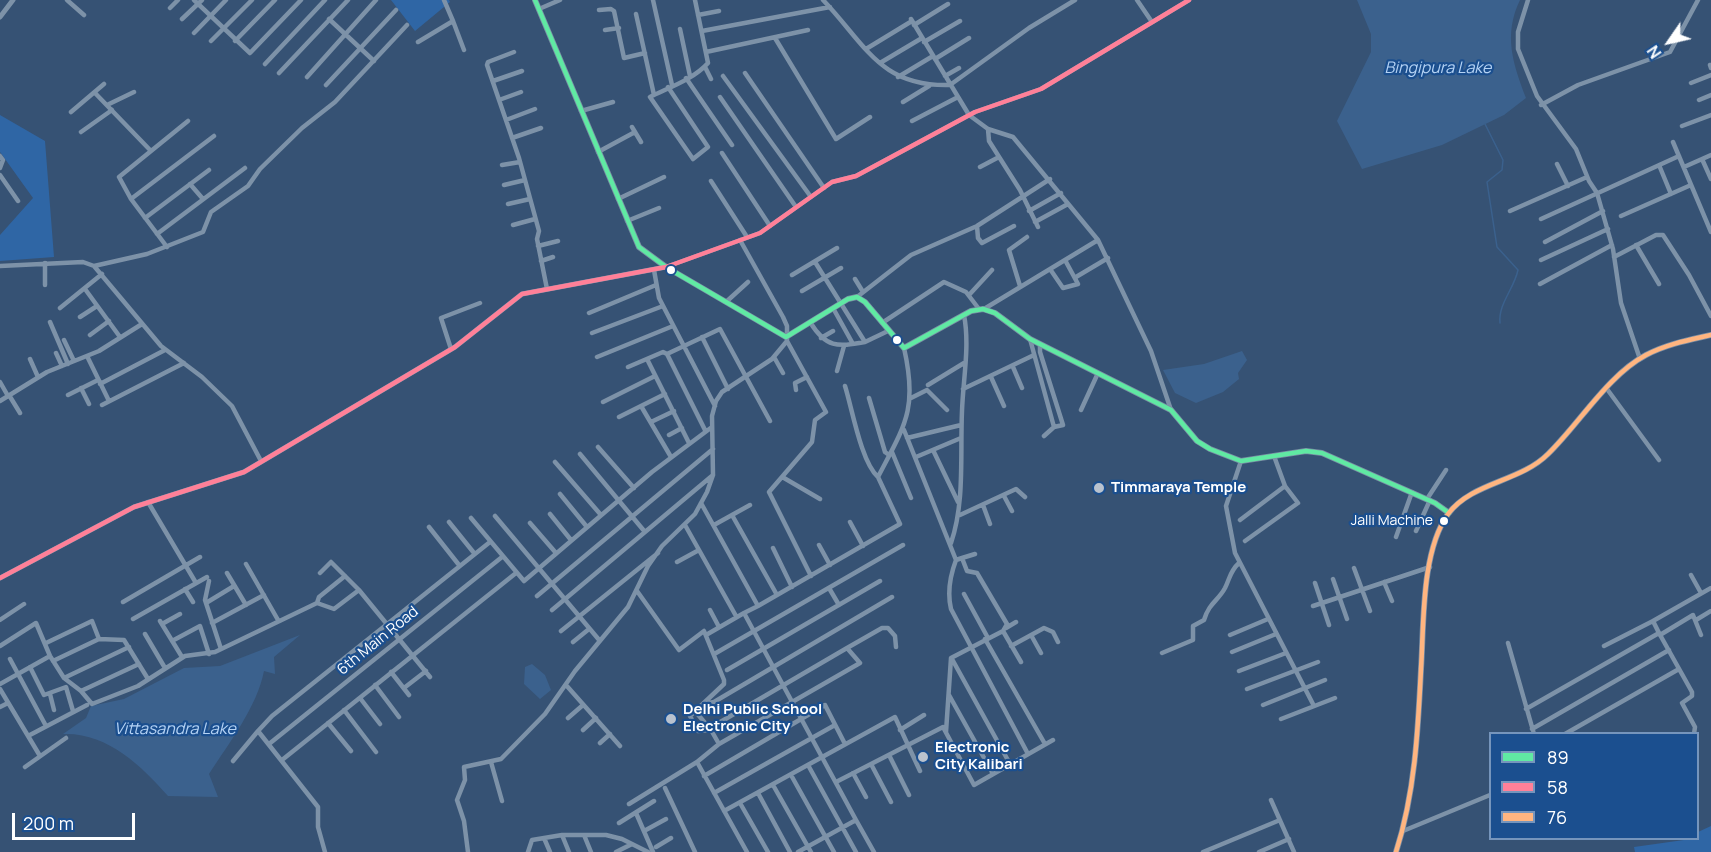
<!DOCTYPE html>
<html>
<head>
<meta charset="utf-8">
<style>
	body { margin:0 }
	#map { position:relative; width:1711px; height:852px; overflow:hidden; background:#365274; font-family:Manrope,sans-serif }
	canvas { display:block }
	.legend { position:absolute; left:1489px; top:732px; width:210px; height:108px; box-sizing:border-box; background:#1b4f8f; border:2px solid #7695bc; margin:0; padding:8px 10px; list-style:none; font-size:18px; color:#fff }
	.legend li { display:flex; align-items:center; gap:12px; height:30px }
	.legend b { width:30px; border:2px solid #7695bc }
	.north { position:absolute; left:1639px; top:12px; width:60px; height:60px; -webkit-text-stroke:4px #1b4f8f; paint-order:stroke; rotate:236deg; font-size:16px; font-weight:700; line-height:24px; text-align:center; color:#fff }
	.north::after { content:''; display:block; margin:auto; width:21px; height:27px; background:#fff; clip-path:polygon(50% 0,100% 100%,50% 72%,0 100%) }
	.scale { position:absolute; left:12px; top:813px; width:123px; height:27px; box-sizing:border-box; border:3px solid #fff; border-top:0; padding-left:8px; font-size:18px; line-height:21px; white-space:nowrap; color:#fff; -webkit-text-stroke:4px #1b4f8f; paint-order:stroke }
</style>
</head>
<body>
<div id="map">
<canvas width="1711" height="852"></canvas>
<ul class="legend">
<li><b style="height:8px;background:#60e9a3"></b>89</li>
<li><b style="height:8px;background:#ff8098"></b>58</li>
<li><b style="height:8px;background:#ffb580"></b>76</li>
</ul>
<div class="north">N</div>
<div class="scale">200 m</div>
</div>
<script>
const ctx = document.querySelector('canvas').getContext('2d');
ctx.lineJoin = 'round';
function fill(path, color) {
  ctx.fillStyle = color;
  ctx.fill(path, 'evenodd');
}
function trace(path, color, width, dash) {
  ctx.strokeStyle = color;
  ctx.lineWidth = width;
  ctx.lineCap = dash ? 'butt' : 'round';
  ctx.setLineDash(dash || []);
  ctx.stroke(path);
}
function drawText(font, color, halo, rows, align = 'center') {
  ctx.font = font + ' Manrope,sans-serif';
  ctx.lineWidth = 4.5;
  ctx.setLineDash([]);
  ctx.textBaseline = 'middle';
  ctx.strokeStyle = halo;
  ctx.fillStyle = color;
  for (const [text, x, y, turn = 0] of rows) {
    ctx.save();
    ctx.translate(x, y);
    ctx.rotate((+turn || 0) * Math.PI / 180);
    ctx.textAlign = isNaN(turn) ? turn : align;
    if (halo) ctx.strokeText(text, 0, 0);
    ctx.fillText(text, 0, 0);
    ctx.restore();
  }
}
fill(new Path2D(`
	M391,0H449L450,2L415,31Z
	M0,115L45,141L54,257L0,261V235L33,198L0,152Z
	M1711,826V852H1635L1634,847L1698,838V832Z`), '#2f66a5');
fill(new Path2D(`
	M1357,0H1520C1503,35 1513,64 1526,98L1504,115L1442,145L1362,169L1337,121L1371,52V34Z
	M1242,351L1247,360L1238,373L1239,379L1223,392L1196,403L1175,393L1163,370L1204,364Z
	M300,635L274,657L275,674L264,671C257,707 229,743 209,774L218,797L168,796C141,765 106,732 63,734L86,718L91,706L124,699L184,668L220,666Z
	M532,664L545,675L551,690L540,699L524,684L525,667Z`), '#3b618d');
trace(new Path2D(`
	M1485,124L1503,160L1502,170L1487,182L1497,247L1518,270C1514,289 1498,304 1500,323`), '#3b618d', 1.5);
trace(new Path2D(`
	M67,0L84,15
	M194,0L250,53L301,0
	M444,0L453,21
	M653,0L672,85
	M823,0C866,45 880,87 950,85L1029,28L1075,0
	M1137,0L1152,22
	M1528,0L1518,32V49L1537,96L1576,149L1589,181L1597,193L1613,249L1621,303L1640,359
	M170,8L178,0
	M539,9L560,0
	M599,10L611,9L614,11L624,58L645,53
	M636,14L654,95
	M698,15L719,11
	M182,19L202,0
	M329,19L374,61
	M911,19L969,115L988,129L1013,137L1098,240L1151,351L1171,410
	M914,25L948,4
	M680,29L690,76
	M605,30L619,28
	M702,31L830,7
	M194,33L226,0
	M775,38L836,139L870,117
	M211,41L252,0
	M235,41L275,0
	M418,42L453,21L464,50
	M924,42L960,21
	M866,49L912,21
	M514,52L488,62L487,65L519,158L539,231L537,239L547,289
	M706,52L808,30
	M935,59L969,38
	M880,63L922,38
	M265,64L325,0
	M1710,65L1711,68
	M705,67L711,79
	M279,73L348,0
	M745,73L824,188
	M723,76L811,197
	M945,76L959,68
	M307,77L376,0
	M898,77L933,56
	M686,78L732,145
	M493,81L522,71
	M1691,83L1711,75
	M326,85L396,10
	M668,87L708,147L693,159L650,97C668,88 694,79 708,63L695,0
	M95,93L151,151
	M720,97L796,207
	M499,100L521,92
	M1699,100L1711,95
	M903,102L929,86
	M107,105L134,92
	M1541,105L1578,85L1670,52L1698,0
	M581,111L613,102
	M71,112L104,84
	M506,120L535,109
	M912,121L958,97
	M1682,126L1711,115
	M632,127L641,142
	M988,129L989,141L1020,190L1038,227
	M81,132L112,110
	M512,138L541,128
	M1673,142L1711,232
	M598,152L635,132
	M722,153L770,226
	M0,156L3,160L0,168
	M1702,159L1711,179
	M1557,164L1568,186
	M502,165L520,162
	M1659,165L1671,194
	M980,167L999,157
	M1684,167L1711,155
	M0,175L18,201
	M711,181L747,237
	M190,184L203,199
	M504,185L525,180
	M131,199L214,136
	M618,199L664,177
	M508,204L530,199
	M1029,211L1061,193
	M1510,211L1587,177
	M1621,216L1691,185
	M145,218L209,170
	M1541,219L1679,156
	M627,221L659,208
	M1035,222L1068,204
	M513,225L535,219
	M977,226L978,238L982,243L1014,226
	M157,234L245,168
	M740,240L783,317L787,326V341L826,412L815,420L812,442L769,492L811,576
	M1545,242L1603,211
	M1636,245L1659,284
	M538,246L558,241
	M167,247L131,199L119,177L188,121
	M1614,257L1656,235H1663L1689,275L1711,316
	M1541,260L1608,229
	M541,261L553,257
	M815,262L865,342L888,331
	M45,263V285
	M0,266L83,262L94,266L161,346L202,377L232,406L261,461
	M94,266L147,254L203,232L211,212L248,186L260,169L302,128L335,102L407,25
	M666,267L760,233L832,182L856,176L975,112L1041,89L1189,0
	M1050,269L1063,288L1078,284L1065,260
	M654,270L659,298L715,406
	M792,275L837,248
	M1076,277L1108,258
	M855,279L863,292
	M1540,284L1612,245
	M1020,286L1009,250L1027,237
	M85,289L120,337
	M802,291L841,268
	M969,295L992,270
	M857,297L911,255L977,226L1050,179
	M726,302L748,282
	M60,308L102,274
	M833,308L853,344
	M984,309L1098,240
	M589,313L656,285
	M80,317L97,306
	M50,322L68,364
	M810,322C826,348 837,347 865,342
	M882,323L944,282L966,292L979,309
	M592,333L663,306
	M90,335L109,321
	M702,337L728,389
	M821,338L833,331
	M1030,339L1054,427
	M64,340L74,361
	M1040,344V352L1063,425L1054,427L1044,436
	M451,349L441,318L480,303
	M56,353L62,366
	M87,356L109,401
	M597,357L673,326
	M774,357L783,373
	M30,359L38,377
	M647,359L689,443
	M628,367L663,352L667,354
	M1013,367L1022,388
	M837,371L844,346
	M991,377L1004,406
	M0,382L8,396
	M100,384L165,350
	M928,385L964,363
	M81,388L89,404
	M963,389L1034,355
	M1607,389L1659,460
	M796,390L795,383L807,377
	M9,395L20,413
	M68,395L98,380
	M869,398L885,452L889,455
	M911,398L927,390L947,410
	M0,401L47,372L99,351L142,324
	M603,402L655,376
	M102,405L184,363
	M641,406L671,457
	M1081,410L1098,373
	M619,417L665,394
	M651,422L674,411
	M705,430L667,354L720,329L770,421
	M904,430L956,560L962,558L967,571L977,573L1007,624L1003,631L951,658L946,732
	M669,435L682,428
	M907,438L961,425
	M598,447L634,488
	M933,450L958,502
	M892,452L911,498
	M580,454L645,532
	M916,457L961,438
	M1241,461L1226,506L1235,553L1314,706
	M555,462L601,515
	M878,477C905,425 918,409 904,348
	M784,478L820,499
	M560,494L587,527
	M1004,496L1012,511
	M1427,499L1446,470
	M148,502L196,583
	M701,503L758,606L744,613L856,820L798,852
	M983,505L990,524
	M550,514L571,540
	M732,515L777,595
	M960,515L1016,489L1025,497
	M495,516L600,641
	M471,518L524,581L652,472L712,427
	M1240,520L1285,486
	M449,522L474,553
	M850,522L863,546
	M530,523L556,553
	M685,525L736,616
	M714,525L750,505
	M429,527L459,565
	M1416,531L1430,500
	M1396,537L1412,492
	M1245,541L1298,503L1285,486L1274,456
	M951,543C965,502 960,455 962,411C963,380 970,346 964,315
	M819,545L830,565
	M773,548L792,587
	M962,558L975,554
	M956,560C950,576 947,592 951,609L1028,754
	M677,562L699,550
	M246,564L278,620
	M1354,568L1370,611
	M227,573L246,605
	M320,573L331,562L359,590L430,677
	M1691,575L1701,593
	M1333,579L1347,619
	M209,581L205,600L221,649
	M1384,582L1392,601
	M1315,583L1329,625
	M829,588L839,605
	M185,589L193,602
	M637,591L679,650L704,631L724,680V684L690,716L698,731L711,730L719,744L697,762L747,852
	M964,594L988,638
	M537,596L713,449
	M123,602L200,557
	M206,603L234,586
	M317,603L319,597L345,576
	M758,606L900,524L878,477C861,462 852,408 845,386
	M1313,606L1430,567
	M552,610L713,475
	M710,610L719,627
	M133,619L207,577
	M0,620L24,604
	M1696,620L1711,611
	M160,621L182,657
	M1653,621L1711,588
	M212,623L264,595
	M162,624L180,614
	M1006,628L1016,622
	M561,631L658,553
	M1003,631L1021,662
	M145,634L165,668
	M706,635L744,613
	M1031,635L1041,653
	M1230,635L1268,619
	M1660,635L1693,615L1701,635
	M985,639L1045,744
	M172,641L200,626L209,654
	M573,642L589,629
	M46,643L92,621L99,639
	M1508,643L1534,734
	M0,646L36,623L50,656L64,678L81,691L92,704L138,686L185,656L215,652L317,603L334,609L359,590
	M1011,646L1044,628L1053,632L1058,642
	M1604,646L1653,621L1659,633
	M847,648L882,628H888L895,636L896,647
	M1232,652L1276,634
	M716,653L903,545
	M1162,653L1193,640V626L1204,620C1209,603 1218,601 1225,588C1230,578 1230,571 1239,563
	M10,659L46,726
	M952,659L1010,764
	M53,661L99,639L124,640L148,679
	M30,667L44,695L66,687L73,711
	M727,670L880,581
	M1239,671L1286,653
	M391,672L409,695
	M64,678L129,647
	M0,684L50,656
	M375,685L399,717
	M566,685L620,746
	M404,688L426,671
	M0,689L40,756
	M1247,689L1318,662
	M81,691L139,664
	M50,694L54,710
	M949,695L993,774
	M360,698L380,724
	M703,704L714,702L892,597
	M1263,705L1325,680
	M0,707L8,703
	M1526,709L1659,633L1692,692V696L1682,703L1695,727L1694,734
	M344,710L376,752
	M695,711L711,730
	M568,718L583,705
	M1281,719L1335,698
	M328,723L351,751
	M710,728L847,648L860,663L719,744
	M1532,729L1669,650
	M583,730L596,718
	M900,730L924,715
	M1565,734L1679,669
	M28,736L87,705
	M600,743L610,734
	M269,744L502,557
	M889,755L909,795
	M282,760L516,573
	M233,761L258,731
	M491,762L502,801
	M871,764L891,802
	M808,765L856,852
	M25,767L66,738
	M853,773L866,797
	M791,775L834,852
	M704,776L825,705L845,744
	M836,782L943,727L974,785L1053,740
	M773,785L811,852
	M665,788L695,852
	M714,793L835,725
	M758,793L790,852
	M1271,800L1294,852
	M740,803L768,852
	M629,804L697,762
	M724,811L895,717L920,771
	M636,813L653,852
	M856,820L874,852
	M619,823L654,801
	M644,831L666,819
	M1403,831L1490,795
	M562,835L569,852
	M584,835L591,852
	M544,838L550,852
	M656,847L671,838
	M325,852L318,827V807L258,731L272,716L490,542
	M468,852L464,821L457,800L465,780L464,767L501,759L545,714L575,671L628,607L648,566L662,546L695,514L707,492L713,475L712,416L716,401L722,392L772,359L787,341
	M528,852L532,840L562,835H606L622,839L648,852
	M616,852L632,844
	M1203,852L1280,820
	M1259,852L1289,839`), '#7d92a8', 4.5);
trace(new Path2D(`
	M0,17L13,0
	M0,578L134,507L244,472L455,347L522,294L666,267`), '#7d92a8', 5);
trace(new Path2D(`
	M535,0L639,247L666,267L786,337L848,299L857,297L865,302L904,348L971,311L983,309L995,313L1030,339L1171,410L1197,441L1210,449L1241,461L1306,451L1322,453L1435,503L1449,513
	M1396,852C1415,793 1418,730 1421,669C1424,624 1421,552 1448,514C1472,482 1520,482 1548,454C1579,424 1608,375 1646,355C1667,344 1689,340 1711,335`), '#798da4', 6);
trace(new Path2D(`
	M535,0L639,247L666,267L786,337L848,299L857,297L865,302L904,348L971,311L983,309L995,313L1030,339L1171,410L1197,441L1210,449L1241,461L1306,451L1322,453L1435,503L1449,513`), '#60e9a3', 4.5);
trace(new Path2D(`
	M0,578L134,507L244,472L455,347L522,294L666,267L760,233L832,182L856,176L975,112L1041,89L1189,0`), '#ff8098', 4.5);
trace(new Path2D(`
	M1396,852C1415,793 1418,730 1421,669C1424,624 1421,552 1448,514C1472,482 1520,482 1548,454C1579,424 1608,375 1646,355C1667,344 1689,340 1711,335`), '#ffb580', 4.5);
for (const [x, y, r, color] of [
	[671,270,5,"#fff"],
	[897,340,5,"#fff"],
	[1099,488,6,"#b9c2ce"],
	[1444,521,5,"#fff"],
	[671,719,6,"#b9c2ce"],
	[923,757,6,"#b9c2ce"]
]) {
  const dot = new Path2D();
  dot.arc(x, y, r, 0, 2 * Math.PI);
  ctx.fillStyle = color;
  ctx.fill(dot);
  trace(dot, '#1b4f8f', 2);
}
drawText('14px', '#fff', '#1b4f8f', [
	["Jalli Machine",1433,521]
], 'right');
drawText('bold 15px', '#fff', '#1b4f8f', [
	["Timmaraya Temple",1111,488],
	["Delhi Public School",683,710],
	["Electronic City",683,727],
	["Electronic",935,748],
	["City Kalibari",935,765]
], 'left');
drawText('15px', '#fff', '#1b4f8f', [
	["6th Main Road",378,641,-39]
]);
drawText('italic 16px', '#b5d3f5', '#1b4f8f', [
	["Bingipura Lake",1438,69],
	["Vittasandra Lake",175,730]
]);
</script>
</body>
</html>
